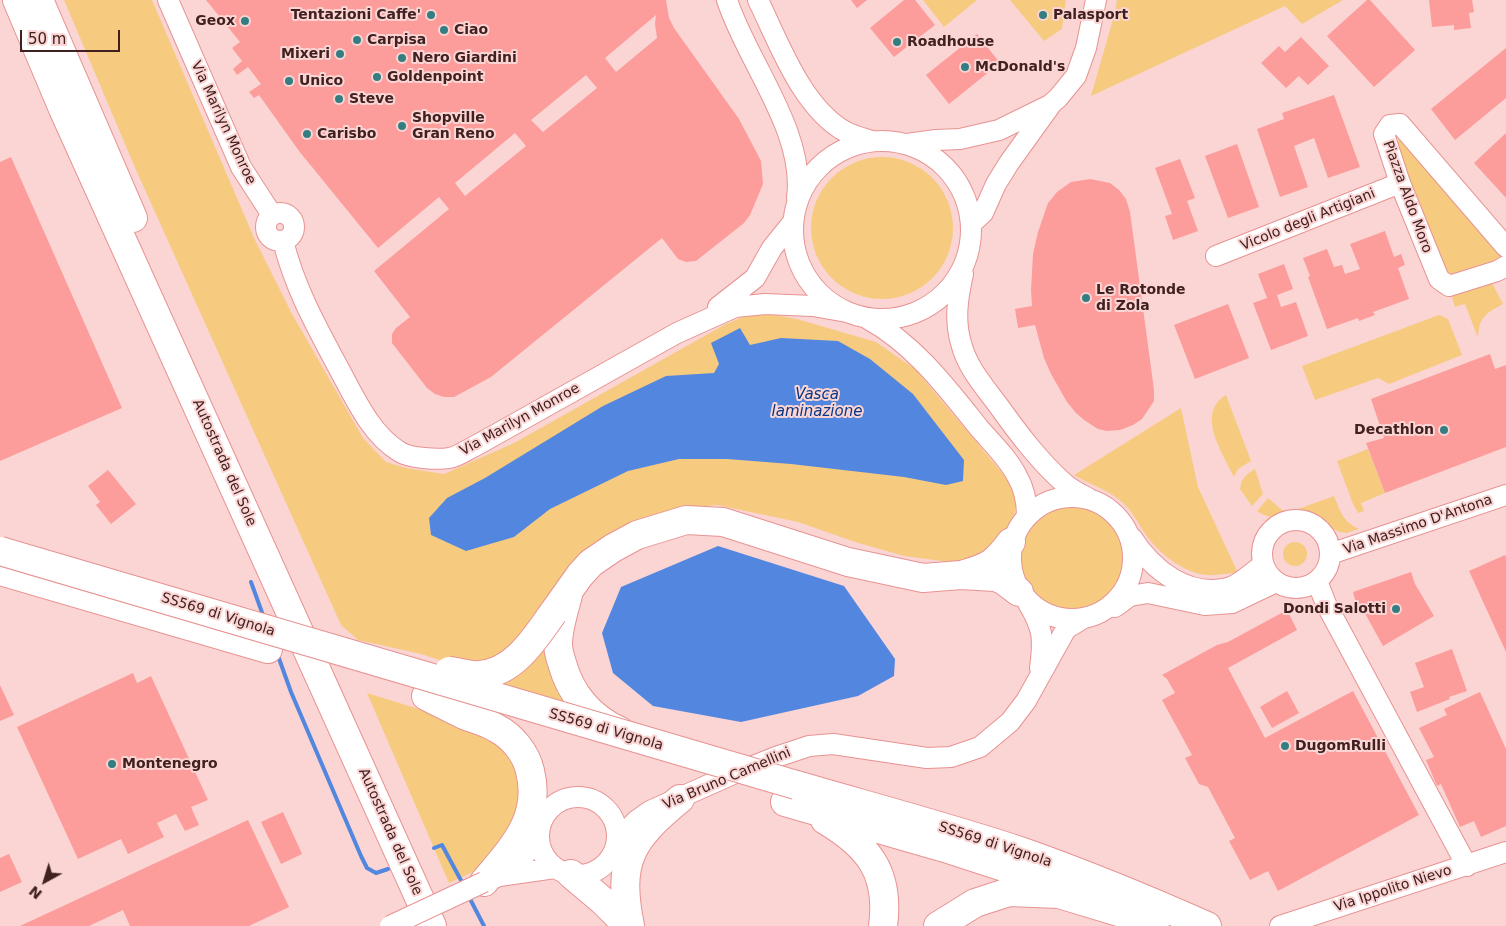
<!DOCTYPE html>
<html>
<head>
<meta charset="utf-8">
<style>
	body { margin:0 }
	#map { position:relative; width:1506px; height:926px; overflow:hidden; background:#fad5d4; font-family:"DejaVu Sans",sans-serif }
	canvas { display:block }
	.north { position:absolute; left:20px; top:856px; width:50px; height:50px; -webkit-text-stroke:4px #fad5d4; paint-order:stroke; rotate:219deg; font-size:14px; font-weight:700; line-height:20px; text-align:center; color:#412020 }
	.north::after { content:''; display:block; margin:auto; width:18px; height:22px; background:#412020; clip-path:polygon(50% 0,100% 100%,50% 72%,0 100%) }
	.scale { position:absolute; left:20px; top:30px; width:100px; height:22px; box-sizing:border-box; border:2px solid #412020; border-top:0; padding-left:6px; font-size:15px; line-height:18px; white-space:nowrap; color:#412020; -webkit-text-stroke:4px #fad5d4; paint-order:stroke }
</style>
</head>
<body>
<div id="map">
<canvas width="1506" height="926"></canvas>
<div class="north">N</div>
<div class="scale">50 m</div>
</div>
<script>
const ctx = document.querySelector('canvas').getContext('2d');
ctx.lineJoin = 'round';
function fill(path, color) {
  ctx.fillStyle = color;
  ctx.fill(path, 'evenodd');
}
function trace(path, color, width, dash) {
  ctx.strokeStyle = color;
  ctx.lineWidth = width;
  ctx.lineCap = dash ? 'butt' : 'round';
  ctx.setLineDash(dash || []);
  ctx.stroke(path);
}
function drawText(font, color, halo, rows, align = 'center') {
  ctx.font = font + ' "DejaVu Sans",sans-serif';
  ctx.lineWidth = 4;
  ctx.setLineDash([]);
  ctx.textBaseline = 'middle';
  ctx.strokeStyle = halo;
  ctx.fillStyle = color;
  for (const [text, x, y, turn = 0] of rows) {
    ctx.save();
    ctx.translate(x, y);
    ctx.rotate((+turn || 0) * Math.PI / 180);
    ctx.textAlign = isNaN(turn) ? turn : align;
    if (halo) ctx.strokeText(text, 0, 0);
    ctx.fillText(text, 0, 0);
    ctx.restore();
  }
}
fill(new Path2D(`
	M64,0H152L255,240L291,312L363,438L386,462L406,468L444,474L514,443L724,325L749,314H770L797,319L876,342L915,369L1010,482L1017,498L1014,517L1005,533L994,548L968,562H950L904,556L855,542L798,522L717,505L680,509L643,522L503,660L452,664L421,654L358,640L341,625L136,170Z
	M923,0H977L944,27Z
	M1010,0H1066L1062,29L1044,41Z
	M1117,0H1343L1302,24L1285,6L1091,96L1115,12Z
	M1403,137L1502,256L1499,260L1455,277L1444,271L1396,150V142Z
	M811 228a71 71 0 1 1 142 0a71 71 0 1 1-142 0Z
	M1492,283L1503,304C1485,314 1479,317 1478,338L1465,304L1455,307L1452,297L1453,295Z
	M1439,315L1448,319L1462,355L1389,384L1378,378L1315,400L1302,366Z
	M1226,395L1251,461L1238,469L1234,477C1223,453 1195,414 1226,395Z
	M1181,408L1198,487L1238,573C1228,573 1217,576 1207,575C1183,573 1157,552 1144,532C1137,522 1133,512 1124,504C1110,490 1090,485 1074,475Z
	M1368,449L1385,493L1361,503L1364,511L1358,513L1353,504L1337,461Z
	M1255,469L1263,494L1252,506L1240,489C1241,479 1246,474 1255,469Z
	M1334,496C1341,512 1342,521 1359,529L1346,533L1340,532L1331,528L1315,517L1298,509Z
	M1268,498L1290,517C1277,519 1267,518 1257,511Z
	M1021 558a51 51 0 1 1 102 0a51 51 0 1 1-102 0Z
	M1283 554a12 12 0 1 1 24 0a12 12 0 1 1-24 0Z
	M555,620L583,712L484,685Z
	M367,693L435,714L486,734L513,754L528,806L495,862L449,883Z`), '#f6cb80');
fill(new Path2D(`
	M740,328L750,345L781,338L838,341L870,359L913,394L964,460L963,481L946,485L904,477L791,464L727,459H679L628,471L550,509L514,537L466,551L431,535L429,518L447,498L485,478L603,406L666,376L714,373L719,364L711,343Z
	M718,546L844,586L895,659L894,676L858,696L741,722L653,706L613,673L602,633L621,587Z`), '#5387df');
trace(new Path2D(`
	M251,582L264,618
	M277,653L291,692L361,856L367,868L376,873L388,869
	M434,848L442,845L463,884
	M468,895L484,926`), '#5387df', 4);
fill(new Path2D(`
	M206,0H666L669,18L674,28L739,119L761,161L763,184L750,215L744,223L696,261L686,262L678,259L662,238L491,377L454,397H444L435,394L427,388L392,343V334L396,328L410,317L374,271L449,209L439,197L378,248L299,151L259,95L254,98L249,92L261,84L248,67L237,75L233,69L242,61L232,48L240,42ZM656,15L655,24L657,38L616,72L605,58ZM586,75L597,88L543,132L531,120ZM515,133L526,146L465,196L455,183Z
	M851,0H867L857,8Z
	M904,0H915L935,25L894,57L870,28Z
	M1367,0H1370L1415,50L1374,87L1327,36Z
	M1429,0H1472L1474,12L1469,13L1471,28L1454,30V25L1432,27Z
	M977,34L1000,63L949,104L926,75Z
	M1301,37L1329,66L1308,85L1299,76L1286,88L1261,63L1279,46L1285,52Z
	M1506,48V98L1455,140L1431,109Z
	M1334,95L1360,167L1328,178L1314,138L1294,146L1308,187L1280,197L1257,129L1284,119L1282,113Z
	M1506,133V198L1474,163Z
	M1237,144L1259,207L1228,218L1205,156Z
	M11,157L122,408L0,461V162Z
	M1180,159L1195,198L1187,201L1198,231L1173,240L1165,216L1172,214L1155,168Z
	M1090,179L1110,183L1119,190L1126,199L1130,212L1154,390V401L1142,419L1133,425L1120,430L1107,431L1098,429L1084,420L1076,413L1067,402L1051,374L1044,358L1035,325L1018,328L1015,309L1032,306L1031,290L1033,254L1038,232L1048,203L1057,192L1071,182Z
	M1385,231L1394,257L1401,254L1405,265L1398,268L1409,299L1373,312L1375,315L1359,321L1358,318L1327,329L1308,277L1310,276L1303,258L1327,249L1334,267L1342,265L1345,274L1360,269L1350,244Z
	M1284,264L1293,289L1277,295L1281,307L1296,302L1308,336L1271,350L1253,303L1267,298L1258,274Z
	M1228,304L1249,358L1195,379L1174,325Z
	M1490,354L1495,369L1506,365V447L1385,493L1366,443L1384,438L1371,399Z
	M108,470L136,504L111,524L96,505L100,502L88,486Z
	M1505,555L1506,557V652L1469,571Z
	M1411,572L1415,584L1434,616L1383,646L1362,608L1358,610L1353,592Z
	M1287,610L1297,630L1228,668L1265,738L1353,691L1419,815L1278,891L1268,871L1250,880L1229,841L1235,838L1208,787L1199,784L1185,758L1192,755L1162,700L1175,693L1167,679L1162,675L1217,645L1228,642Z
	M1452,649L1467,691L1449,697L1450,699L1417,712L1410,692L1424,687L1415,663Z
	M133,673L137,683L151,676L208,800L191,807L199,825L185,831L176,814L157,823L164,837L128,854L121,839L78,859L17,727Z
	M0,685L14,715L0,721Z
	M1287,691L1299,713L1272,728L1260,707Z
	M1480,692L1506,749V826L1481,837L1474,821L1460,827L1441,784L1437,786L1426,760L1434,757L1419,728L1447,715L1444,709Z
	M283,812L302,854L281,864L261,822Z
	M248,820L289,907L249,926H130L123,910L89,926H20Z
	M9,854L22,882L0,892V858Z`), '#fc9c9b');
const minor = new Path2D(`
	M168,0L241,167L272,215
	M727,0C747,62 806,132 797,198
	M758,0C779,43 802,108 846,132C854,136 863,138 872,141
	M793 230a89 89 0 1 1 178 0a89 89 0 1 1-178 0Z
	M907,144L936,140L960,139L999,130L1050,105L1058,98L1076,76L1086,48L1096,0
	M266 227a14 14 0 1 1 28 0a14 14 0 1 1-28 0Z
	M971,224L983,213L996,184L1009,163L1050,106
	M283,241C295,288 315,324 338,367C354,396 370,434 400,452C409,458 438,460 449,458C458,457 468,449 477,445L677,333L735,307L765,304L813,306L847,312
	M1506,247L1400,124L1390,125L1384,134L1400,183L1439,279L1449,286L1497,271L1506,266
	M1216,256L1400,183
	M963,274C958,297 954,319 961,343C967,367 983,385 998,405C1018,433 1039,461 1065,484C1072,490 1080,494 1088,498
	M718,307L755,278L772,248L793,222
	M868,319C914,344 947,388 979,428C992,443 1008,458 1017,476C1024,488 1027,502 1027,516
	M1011 558a61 61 0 1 1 122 0a61 61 0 1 1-122 0Z
	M1262 554a34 34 0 1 1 68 0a34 34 0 1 1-68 0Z
	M1132,538C1152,569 1187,598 1228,588C1240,585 1252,572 1263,565
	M1330,554L1506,495
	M1317,581L1326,604L1467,866
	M1028,603C1043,628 1044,638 1040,668
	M1115,607L1130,596L1148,593L1205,605L1232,603L1276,582
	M539 836a39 39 0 1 1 78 0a39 39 0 1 1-78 0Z
	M614,852L625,832L636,821L650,811L733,774L776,757L809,746L833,744L927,758L951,757L980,747L1010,722L1026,701L1066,629L1082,619
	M501,875L539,842
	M484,882L499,876L555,868
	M1280,926L1506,852`);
const highway = new Path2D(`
	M17,0L63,109L432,926
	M39,0L133,218
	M0,571L268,649
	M965,574C991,566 995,563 1011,542
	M568,595C564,611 558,628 558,644C558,650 560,657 562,663C570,693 590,718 620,731
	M553,613L580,575L591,563L613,548L637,535L686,520L723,522L848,562L923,578L961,575L995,577L1003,580L1019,592
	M426,696C438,702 451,709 464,715C474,719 486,722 496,728C512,736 526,753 530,771C542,819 512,848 484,882
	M796,785C872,807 948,827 1023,852C1085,874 1146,899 1207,926
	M785,802L945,848L1068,888
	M825,820C869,846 890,873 883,926
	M571,874L603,901L628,926
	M630,926C617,861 630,840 680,799
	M938,926L975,903L1009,892L1059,894L1155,923`);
trace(minor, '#e79392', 22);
trace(highway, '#e79392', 30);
trace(minor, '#fff', 20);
trace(highway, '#fff', 28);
const minorBridge = new Path2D(`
	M390,926L484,882`);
const highwayBridge = new Path2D(`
	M0,551L796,785
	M449,671C459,672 470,676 480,675C515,672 535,638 553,613`);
trace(minorBridge, '#e79392', 22, []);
trace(highwayBridge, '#e79392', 30, []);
trace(minorBridge, '#fff', 20);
trace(highwayBridge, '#fff', 28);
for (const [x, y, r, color] of [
	[431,15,5,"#347d81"],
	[1043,15,5,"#347d81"],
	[245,21,5,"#347d81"],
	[444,30,5,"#347d81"],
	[357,40,5,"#347d81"],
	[897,42,5,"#347d81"],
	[340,54,5,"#347d81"],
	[402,58,5,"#347d81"],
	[965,67,5,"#347d81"],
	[377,77,5,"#347d81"],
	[289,81,5,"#347d81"],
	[339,99,5,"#347d81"],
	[402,126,5,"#347d81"],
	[307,134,5,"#347d81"],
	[1086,298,5,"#347d81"],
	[1444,430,5,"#347d81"],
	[1396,609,5,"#347d81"],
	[1285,746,5,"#347d81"],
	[112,764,5,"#347d81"]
]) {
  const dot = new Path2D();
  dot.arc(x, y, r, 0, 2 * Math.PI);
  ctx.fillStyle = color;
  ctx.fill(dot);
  trace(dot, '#fad5d4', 2);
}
drawText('bold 14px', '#412020', '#fad5d4', [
	["Tentazioni Caffe'",421,15,"right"],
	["Palasport",1053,15],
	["Geox",235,21,"right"],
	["Ciao",454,30],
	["Carpisa",367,40],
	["Roadhouse",907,42],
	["Mixeri",330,54,"right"],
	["Nero Giardini",412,58],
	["McDonald's",975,67],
	["Goldenpoint",387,77],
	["Unico",299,81],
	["Steve",349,99],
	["Shopville",412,118],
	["Gran Reno",412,134],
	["Carisbo",317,134],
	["Le Rotonde",1096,290],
	["di Zola",1096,306],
	["Decathlon",1434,430,"right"],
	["Dondi Salotti",1386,609,"right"],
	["DugomRulli",1295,746],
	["Montenegro",122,764]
], 'left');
drawText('14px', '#412020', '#fad5d4', [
	["Via Marilyn Monroe",223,123,65],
	["Piazza Aldo Moro",1407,197,70],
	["Vicolo degli Artigiani",1308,220,-22],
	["Via Marilyn Monroe",520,420,-29],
	["Autostrada del Sole",224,463,66],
	["Via Massimo D'Antona",1418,525,-19],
	["SS569 di Vignola",218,615,17],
	["SS569 di Vignola",606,730,16],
	["Via Bruno Camellini",727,779,-23],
	["Autostrada del Sole",390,832,66],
	["SS569 di Vignola",995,845,18],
	["Via Ippolito Nievo",1393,889,-18]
]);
drawText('italic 15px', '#073785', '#fad5d4', [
	["Vasca",817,395],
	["laminazione",817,412]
]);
</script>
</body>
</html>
